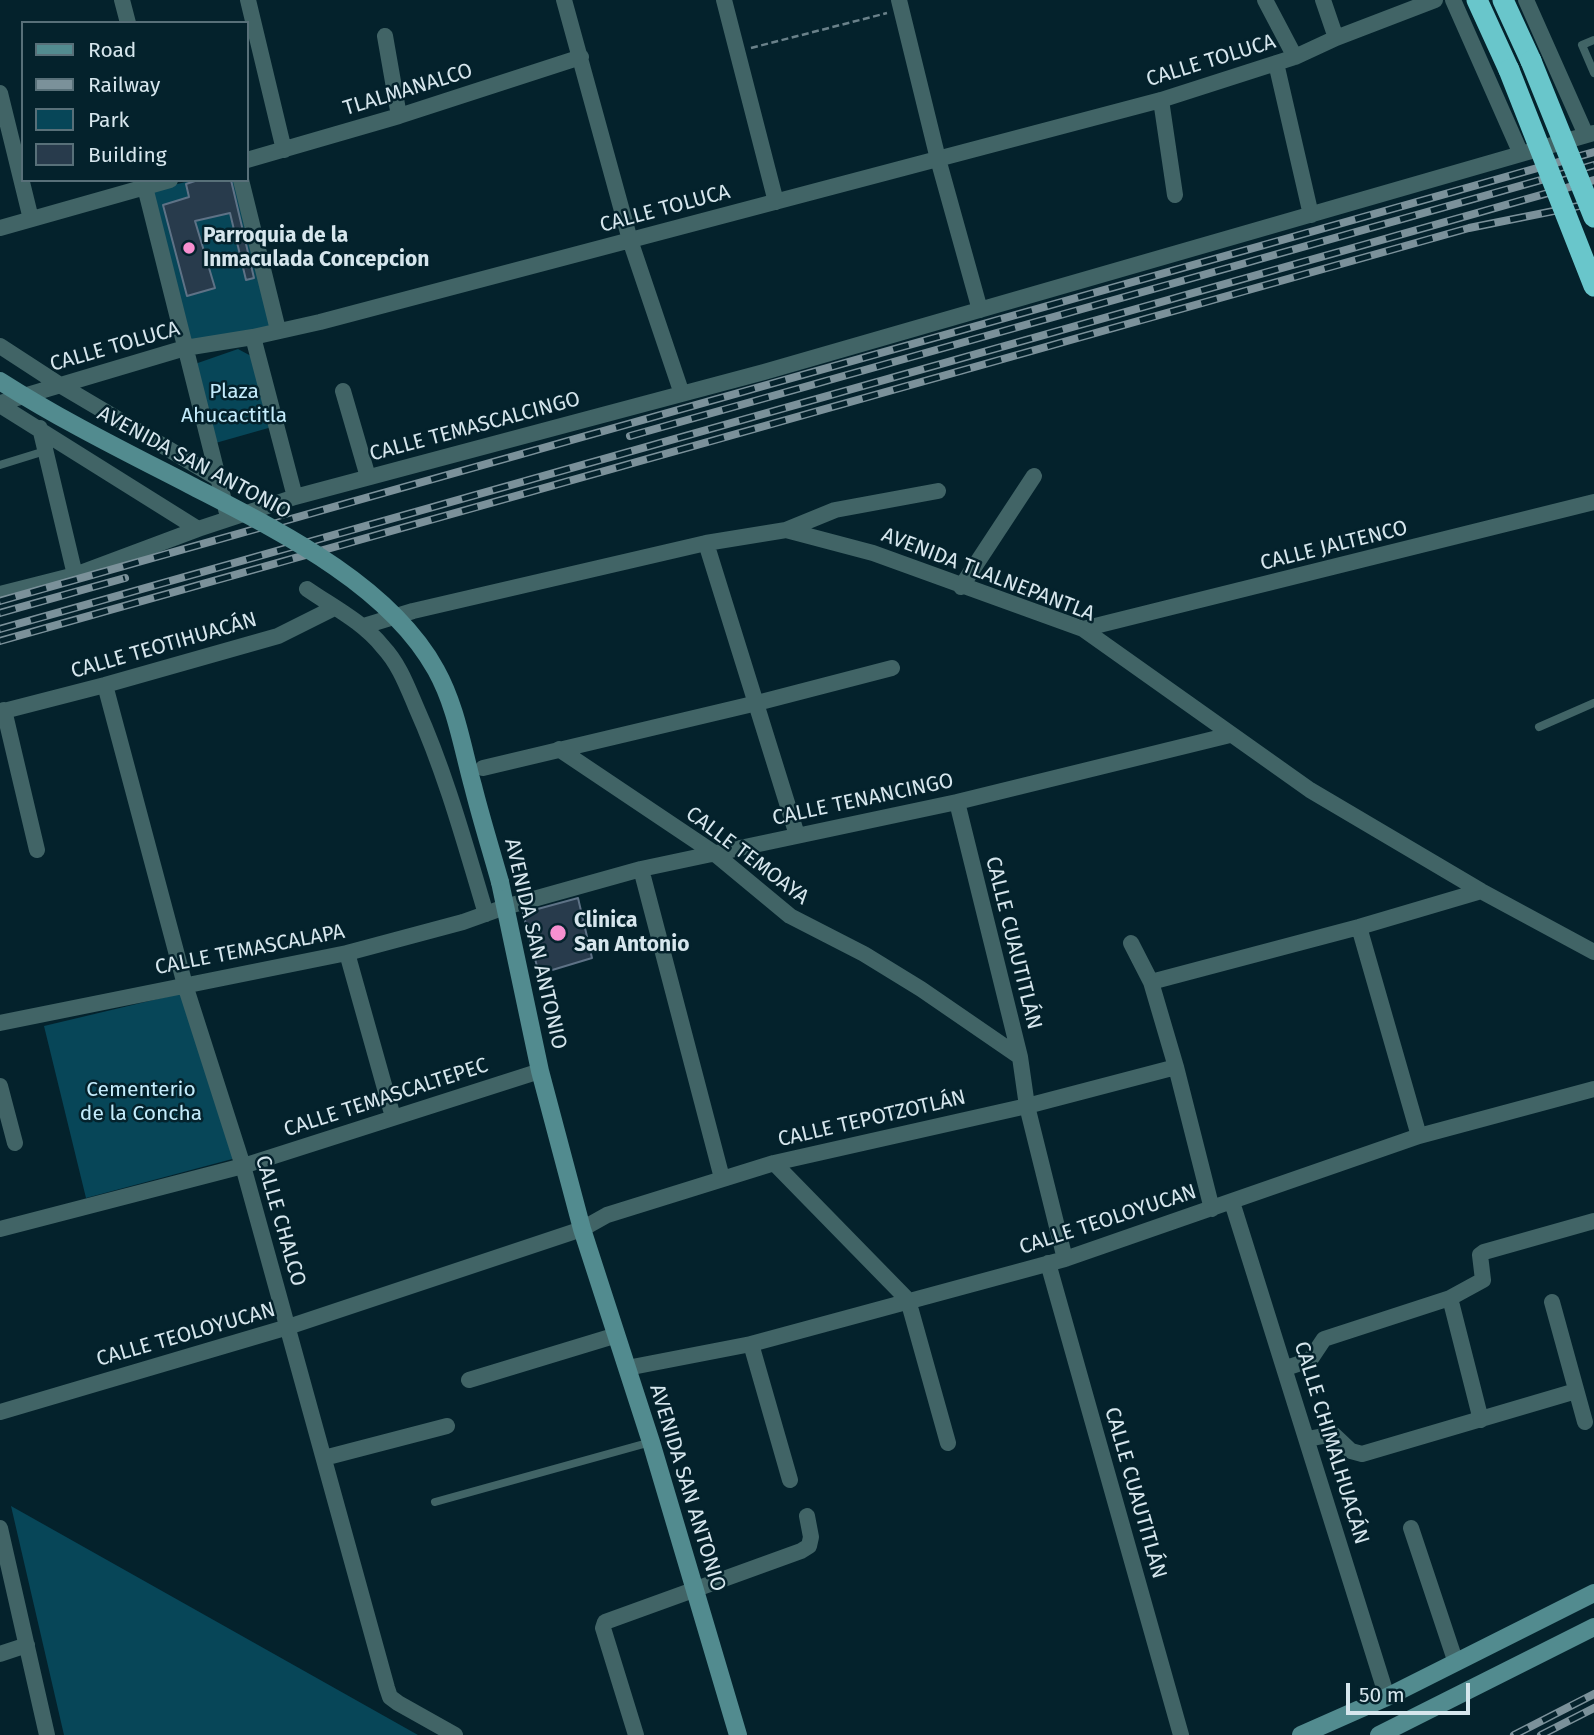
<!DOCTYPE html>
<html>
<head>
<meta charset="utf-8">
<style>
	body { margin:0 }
	#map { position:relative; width:1594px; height:1735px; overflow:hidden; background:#04222c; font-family:"Fira Sans",sans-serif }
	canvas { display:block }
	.legend { position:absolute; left:21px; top:21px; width:228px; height:161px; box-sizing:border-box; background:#04222c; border:2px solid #587079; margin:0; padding:9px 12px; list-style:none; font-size:21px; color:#d6e6ed }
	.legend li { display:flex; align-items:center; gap:14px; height:35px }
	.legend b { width:35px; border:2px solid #587079 }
	.scale { position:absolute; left:1346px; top:1683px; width:124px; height:32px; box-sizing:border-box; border:4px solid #d6e6ed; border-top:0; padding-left:9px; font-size:21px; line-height:24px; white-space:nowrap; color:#d6e6ed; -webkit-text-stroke:5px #04222c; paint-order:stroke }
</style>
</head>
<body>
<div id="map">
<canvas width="1594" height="1735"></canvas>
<ul class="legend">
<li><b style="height:9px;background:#528b8f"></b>Road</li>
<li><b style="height:9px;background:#7b919a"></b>Railway</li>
<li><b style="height:19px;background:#074658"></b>Park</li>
<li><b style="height:19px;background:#283b4c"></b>Building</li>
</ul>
<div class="scale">50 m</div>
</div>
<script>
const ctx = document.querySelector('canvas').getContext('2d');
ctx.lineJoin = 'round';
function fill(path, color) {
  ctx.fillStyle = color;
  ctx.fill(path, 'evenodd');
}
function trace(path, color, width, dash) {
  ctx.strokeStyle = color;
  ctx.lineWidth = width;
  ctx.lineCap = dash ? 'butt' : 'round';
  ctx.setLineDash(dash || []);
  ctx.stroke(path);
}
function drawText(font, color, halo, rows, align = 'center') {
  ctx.font = font + ' "Fira Sans",sans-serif';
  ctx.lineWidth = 5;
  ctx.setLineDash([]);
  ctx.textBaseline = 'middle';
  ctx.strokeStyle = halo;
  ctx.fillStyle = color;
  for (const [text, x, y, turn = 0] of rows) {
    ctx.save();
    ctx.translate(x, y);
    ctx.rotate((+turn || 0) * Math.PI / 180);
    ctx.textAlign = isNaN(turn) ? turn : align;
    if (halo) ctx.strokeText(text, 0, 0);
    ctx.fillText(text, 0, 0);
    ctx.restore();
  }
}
fill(new Path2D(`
	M195,180H240L275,331L187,343L146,191Z
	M238,349L253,357L272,427L212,444L192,365Z
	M187,992L236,1158L86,1198L44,1026Z
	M11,1506L418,1735H64Z`), '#074658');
const building = new Path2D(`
	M198,180H231L254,278L246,280L230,213L195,221L215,288L187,296L163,205L189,197L186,184Z
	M578,898L592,958L539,974L523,913Z`);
fill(building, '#283b4c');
trace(building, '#5e7286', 2);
trace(new Path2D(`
	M751,48L887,13`), '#6a818a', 2.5, [7, 3.5]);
trace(new Path2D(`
	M1594,40L1582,45L1594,73
	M0,465L45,451
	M1539,727L1594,703
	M435,1502L651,1442`), '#416466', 8);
trace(new Path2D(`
	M122,0L128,23
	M248,0L284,150
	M564,0L630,240L682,394
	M724,0L776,202
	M899,0L938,159L980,310
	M1265,0L1295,57
	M1323,0L1336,38
	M1453,0L1521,154
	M1526,0L1586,135
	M385,36L399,116
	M1276,63L1311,215
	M0,93L31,219
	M1161,100L1175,195
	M247,160L399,116L581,57
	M241,180L278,330
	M145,187L227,513
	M0,228L170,180
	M253,337L295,497
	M0,346L60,385L219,479
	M343,391L368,477
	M0,403L185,348L253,337L320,322L1161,100L1295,57L1336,38L1435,0
	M0,405L198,529
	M40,428L75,575
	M786,530L835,510L938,491
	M706,543L797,835
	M961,587L1034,476
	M307,589C333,607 363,622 383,647C399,664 407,686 416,707C446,774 465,844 486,914
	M0,594L75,575L198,529L295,497L764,372L1594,133
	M364,626L413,611L706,543L786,530L873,553L1083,629L1310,790L1481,891L1594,952
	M1083,629L1594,502
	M105,685L185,985L243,1166L387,1688L390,1697L398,1703L455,1735
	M4,710L37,850
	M0,712L105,685L278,636L334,608
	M559,749L714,853L790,916L864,954L921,989L1020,1057
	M483,768L757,703L892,668
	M957,802L1020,1057L1027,1106L1065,1259
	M641,869L722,1178
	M1359,927L1419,1136
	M1131,943L1151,982L1176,1067L1212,1209
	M347,953L393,1117
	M1151,982L1359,927L1481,891
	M0,1023L347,953L463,922L505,907L641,869L957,802L1230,735
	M0,1086L15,1143
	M774,1163L908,1300L948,1443
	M1232,1202L1387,1697
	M0,1229L243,1166L540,1071
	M1048,1263L1181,1735
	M1450,1298L1481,1420
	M1552,1302L1585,1422
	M751,1344L790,1480
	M627,1368L751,1344L1065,1259L1419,1136L1594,1089
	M1286,1368L1310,1360L1324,1339L1450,1298L1483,1280L1480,1255L1484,1252L1594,1221
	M469,1380L617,1335
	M0,1412L288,1327L582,1229L607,1215L774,1163L1027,1106L1176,1067
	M1308,1439L1333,1434L1351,1451L1362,1454L1576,1391
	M324,1458L447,1426
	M0,1528L47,1735
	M1411,1528L1456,1663
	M0,1654L27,1645
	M636,1735L603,1628L605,1622L801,1551L809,1546L811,1537L807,1516`), '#416466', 16);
trace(new Path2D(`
	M500,882L540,1071L582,1229L651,1442L738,1735
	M1301,1735L1387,1697L1594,1593
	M1379,1735L1594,1627`), '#528b8f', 18);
trace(new Path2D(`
	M1477,0L1509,70
	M1503,0L1531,61`), '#69c6cb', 21);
const rail = new Path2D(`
	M630,436L1594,165
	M0,601L1594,152
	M0,613L125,578
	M0,629L1594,180
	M0,641L1469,228L1594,203
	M1514,1735L1594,1694
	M1541,1735L1594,1708`);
trace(rail, '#7b919a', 8);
trace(rail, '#04222c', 5, [16]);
trace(new Path2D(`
	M0,381C61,420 126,452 190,485C275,529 388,583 436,670C456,706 462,746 473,786C481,818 491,850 500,882`), '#528b8f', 18);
trace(new Path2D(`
	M1531,61L1594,217
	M1509,70L1594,286`), '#69c6cb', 21);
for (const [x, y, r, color] of [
	[189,248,7,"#f690d0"],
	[558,933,9,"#f690d0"]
]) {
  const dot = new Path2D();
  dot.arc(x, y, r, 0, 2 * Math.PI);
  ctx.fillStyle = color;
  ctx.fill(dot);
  trace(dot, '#04222c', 2.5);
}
drawText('21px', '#d6e6ed', '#04222c', [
	["CALLE TOLUCA",1211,61,-17],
	["TLALMANALCO",408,90,-17],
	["CALLE TOLUCA",665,209,-15],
	["CALLE TOLUCA",115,347,-16],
	["CALLE TEMASCALCINGO",475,427,-15],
	["AVENIDA SAN ANTONIO",194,463,28],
	["CALLE JALTENCO",1334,546,-14],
	["AVENIDA TLALNEPANTLA",988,575,21],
	["CALLE TEOTIHUACÁN",164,646,-16],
	["CALLE TENANCINGO",863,800,-12],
	["CALLE TEMOAYA",747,856,37],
	["CALLE CUAUTITLÁN",1013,943,76],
	["AVENIDA SAN ANTONIO",535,944,77],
	["CALLE TEMASCALAPA",250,950,-11],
	["CALLE TEMASCALTEPEC",386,1098,-18],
	["CALLE TEPOTZOTLÁN",872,1119,-13],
	["CALLE TEOLOYUCAN",1108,1220,-18],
	["CALLE CHALCO",280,1221,74],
	["CALLE TEOLOYUCAN",186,1335,-16],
	["CALLE CHIMALHUACÁN",1331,1443,73],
	["AVENIDA SAN ANTONIO",687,1488,73],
	["CALLE CUAUTITLÁN",1135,1493,74]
]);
drawText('bold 21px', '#d6e6ed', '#04222c', [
	["Parroquia de la",203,236],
	["Inmaculada Concepcion",203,260],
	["Clinica",574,921],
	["San Antonio",574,945]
], 'left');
drawText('21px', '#c4ecfc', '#04222c', [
	["Plaza",234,392],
	["Ahucactitla",234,416],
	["Cementerio",141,1090],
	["de la Concha",141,1114]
]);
</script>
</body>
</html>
